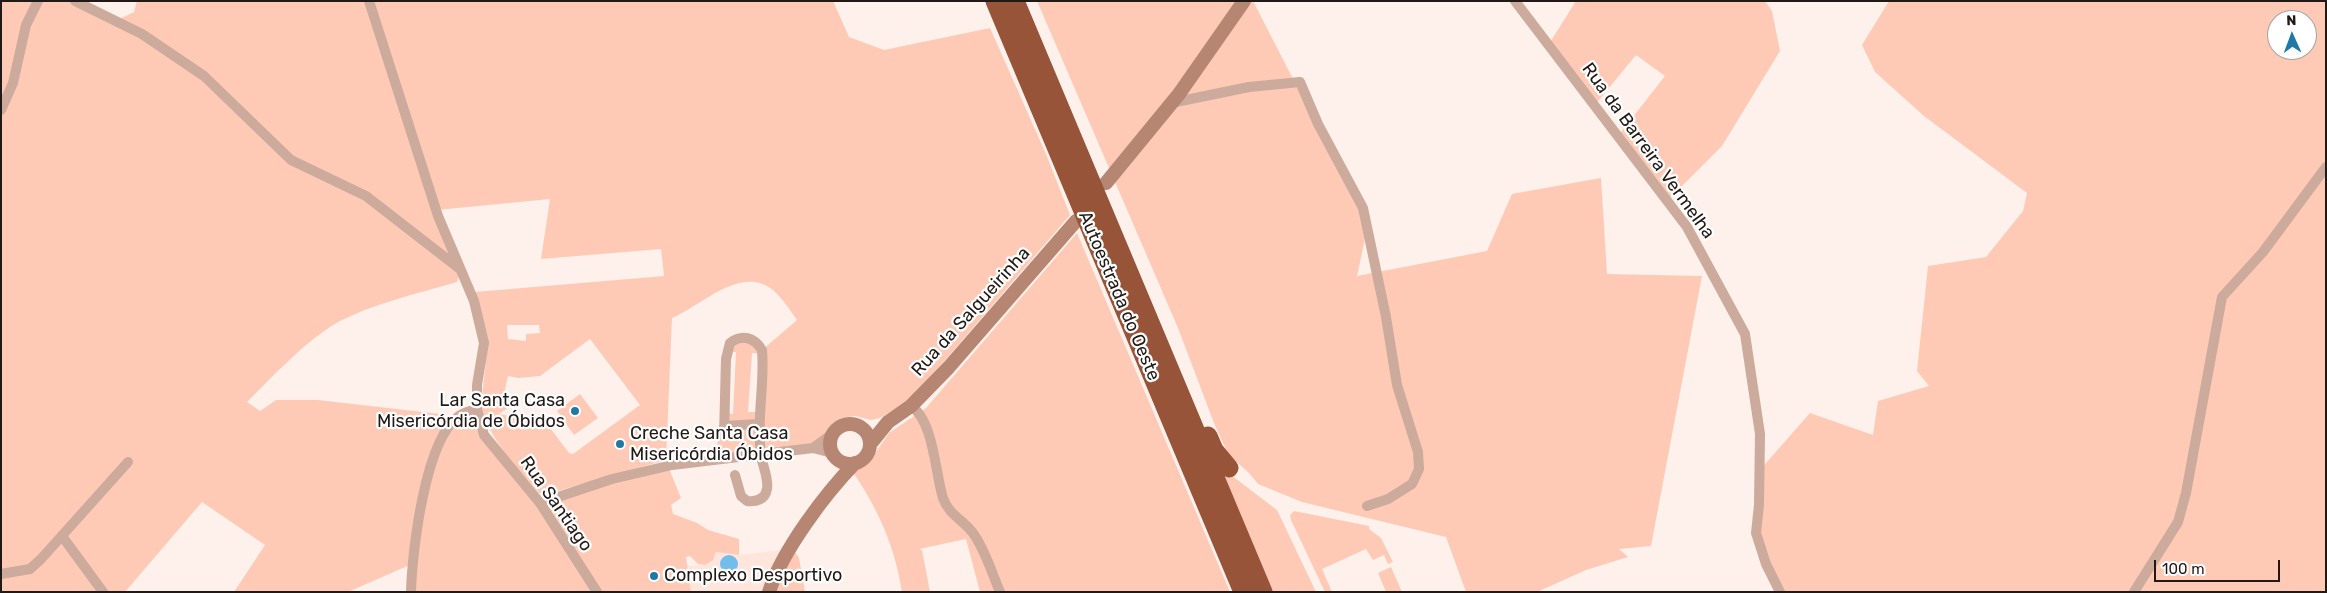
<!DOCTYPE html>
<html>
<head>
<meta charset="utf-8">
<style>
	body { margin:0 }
	#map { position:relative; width:2327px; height:593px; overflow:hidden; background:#fef0ea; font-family:Rubik,sans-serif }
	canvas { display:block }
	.frame { position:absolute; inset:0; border:2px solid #211915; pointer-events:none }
	.north { position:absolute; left:2267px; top:10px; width:50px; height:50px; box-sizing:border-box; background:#fff; border:1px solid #a6a3a1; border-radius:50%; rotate:358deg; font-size:14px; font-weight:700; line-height:20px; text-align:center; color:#211915 }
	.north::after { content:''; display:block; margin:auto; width:18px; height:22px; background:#1f79a7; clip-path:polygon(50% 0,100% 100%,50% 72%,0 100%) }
	.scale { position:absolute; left:2154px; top:560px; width:126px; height:22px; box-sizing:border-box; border:2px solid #211915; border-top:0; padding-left:6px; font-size:15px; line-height:18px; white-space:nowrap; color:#211915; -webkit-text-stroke:4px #fff; paint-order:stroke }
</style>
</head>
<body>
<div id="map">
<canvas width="2327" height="593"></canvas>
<div class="frame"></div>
<div class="north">N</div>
<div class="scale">100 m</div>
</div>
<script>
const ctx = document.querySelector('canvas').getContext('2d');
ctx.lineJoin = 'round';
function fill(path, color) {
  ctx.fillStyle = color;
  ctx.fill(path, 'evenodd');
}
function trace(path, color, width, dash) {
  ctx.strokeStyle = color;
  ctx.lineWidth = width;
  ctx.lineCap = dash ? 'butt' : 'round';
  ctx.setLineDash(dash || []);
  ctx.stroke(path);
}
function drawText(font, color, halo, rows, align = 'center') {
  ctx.font = font + ' Rubik,sans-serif';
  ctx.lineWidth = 4.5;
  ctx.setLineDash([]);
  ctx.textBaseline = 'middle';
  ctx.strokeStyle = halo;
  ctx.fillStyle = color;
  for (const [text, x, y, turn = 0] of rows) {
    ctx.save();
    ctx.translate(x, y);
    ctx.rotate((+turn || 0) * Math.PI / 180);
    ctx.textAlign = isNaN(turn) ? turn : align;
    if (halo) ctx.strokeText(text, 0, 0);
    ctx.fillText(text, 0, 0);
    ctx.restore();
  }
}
fill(new Path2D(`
	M782,550L763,592H691L687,566L705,565L716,552L739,555Z`), '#ffe5db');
fill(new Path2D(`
	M1,1H75L115,21L134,12L137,1H833L849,37L884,50L990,28L1046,154L1070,215L947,358L906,402L880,418L871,420L855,416L841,418L835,422L813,448L719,460L717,435L723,436L724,413L733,414L736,352H728L737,337L762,350L797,320C790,310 782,298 773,290C741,264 701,306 672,318L666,460L547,494H540C517,467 490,441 481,406L488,344L475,292L664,276L661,249L541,259L550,199L437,210L461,269L457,282C417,294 361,306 327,329C297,350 273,376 247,402L260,411L276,400H318L458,416L477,409L484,435L540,502L668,466L681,498L671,505L673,514L697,523L708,530L739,539V555L716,552L713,560L705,565L698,564L690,556L686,557L691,592H411L412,564L348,592H234L265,545L202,502L125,592H1ZM507,325H539L540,333L526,334V341L508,339ZM590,339L640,405L573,454L569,453L547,424L499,414L516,402L517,396L504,394L508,376L519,378L540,376ZM752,353L761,354L759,412H748Z
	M1037,1H1253L1368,225L1357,276L1487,251L1512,194L1601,178L1607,274L1702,276L1651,546L1619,549L1628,557L1586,570L1537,592H1466L1446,537L1302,502L1258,484L1250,474L1228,454L1214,423L1178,328Z
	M1576,1H1765L1772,11L1780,51L1722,146L1667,201L1618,136L1665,76L1636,55L1595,105L1549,44Z
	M1889,1H2326V592H1780L1756,533L1759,471L1810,413L1873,435L1878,401L1929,386L1917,371L1928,266L1986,257L2023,211L2027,193L1924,116L1875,72L1862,45ZM2277,20H2307V50H2277Z
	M1077,233L1230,592H980L966,539L919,549L922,550L930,592H902C895,547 878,508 852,471L871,459L889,433L926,408Z
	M580,394L598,418L574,435L557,411Z
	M1214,462L1277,510L1316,592H1271Z
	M1294,511L1369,526V529L1381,538L1393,562L1388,564L1384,555L1373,560L1366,549L1322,569L1332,592H1325L1291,520L1290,515Z
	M792,548L799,558L805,592H772Z
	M1391,567L1402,592H1386L1378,573Z`), '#fecab6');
fill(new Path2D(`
	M720 564a9 9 0 1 1 18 0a9 9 0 1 1-18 0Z`), '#73bdeb');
trace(new Path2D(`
	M75,1L142,34L204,76L291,160L366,196L460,269
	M369,1L438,216L474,301L484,343L477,385V409L484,435L540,503L597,592
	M1515,1L1687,227L1745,334L1760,434L1759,505L1756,533L1766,564L1780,592
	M1171,103L1249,87L1300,82L1318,124L1363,208L1386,317L1397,385L1418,452L1419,469L1412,484L1388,499L1367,506
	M1,110L13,83L26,25L38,1
	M911,406C934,421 935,473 943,498C949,516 966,521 975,536C986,553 992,573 1000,592
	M724,426L759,424
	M724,436L726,359L730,343C742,334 754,337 762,350C765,385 756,420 761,455C762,465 769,478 767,489C765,500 756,502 747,501L741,496L735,475
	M813,448L832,434
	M540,503L612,479L672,465L813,448L832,453
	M62,536L103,592
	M1,574L30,569L41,559L128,462
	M411,592C412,552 425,439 459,416C463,412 471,411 477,409
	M2134,592L2178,522L2186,493L2222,297L2263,252L2326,167`), '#ccaa9c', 10);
trace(new Path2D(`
	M1106,183L1179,94L1244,1
	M830 444a20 20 0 1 1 40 0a20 20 0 1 1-40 0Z
	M871,443L888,422L911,406L949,367L1076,221
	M769,592C782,551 825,494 855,463`), '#b78672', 14);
trace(new Path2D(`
	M995,1L1243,592
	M1015,1L1263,592
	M1208,436L1214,450L1229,468`), '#985439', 19);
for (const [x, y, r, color] of [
	[575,411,5,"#1f79a7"],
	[620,444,5,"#1f79a7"],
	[654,576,5,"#1f79a7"]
]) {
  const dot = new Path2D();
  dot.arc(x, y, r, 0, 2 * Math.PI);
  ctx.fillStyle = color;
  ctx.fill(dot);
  trace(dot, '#fff', 2);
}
drawText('18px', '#211915', '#fff', [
	["Rua da Barreira Vermelha",1648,151,54],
	["Autoestrada do Oeste",1119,296,67],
	["Rua da Salgueirinha",971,312,-48],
	["Rua Santiago",556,504,55]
]);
drawText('18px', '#211915', '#fff', [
	["Lar Santa Casa",565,401,"right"],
	["Misericórdia de Óbidos",565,422,"right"],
	["Creche Santa Casa",630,434],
	["Misericórdia Óbidos",630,455],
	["Complexo Desportivo",664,576]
], 'left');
</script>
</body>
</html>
